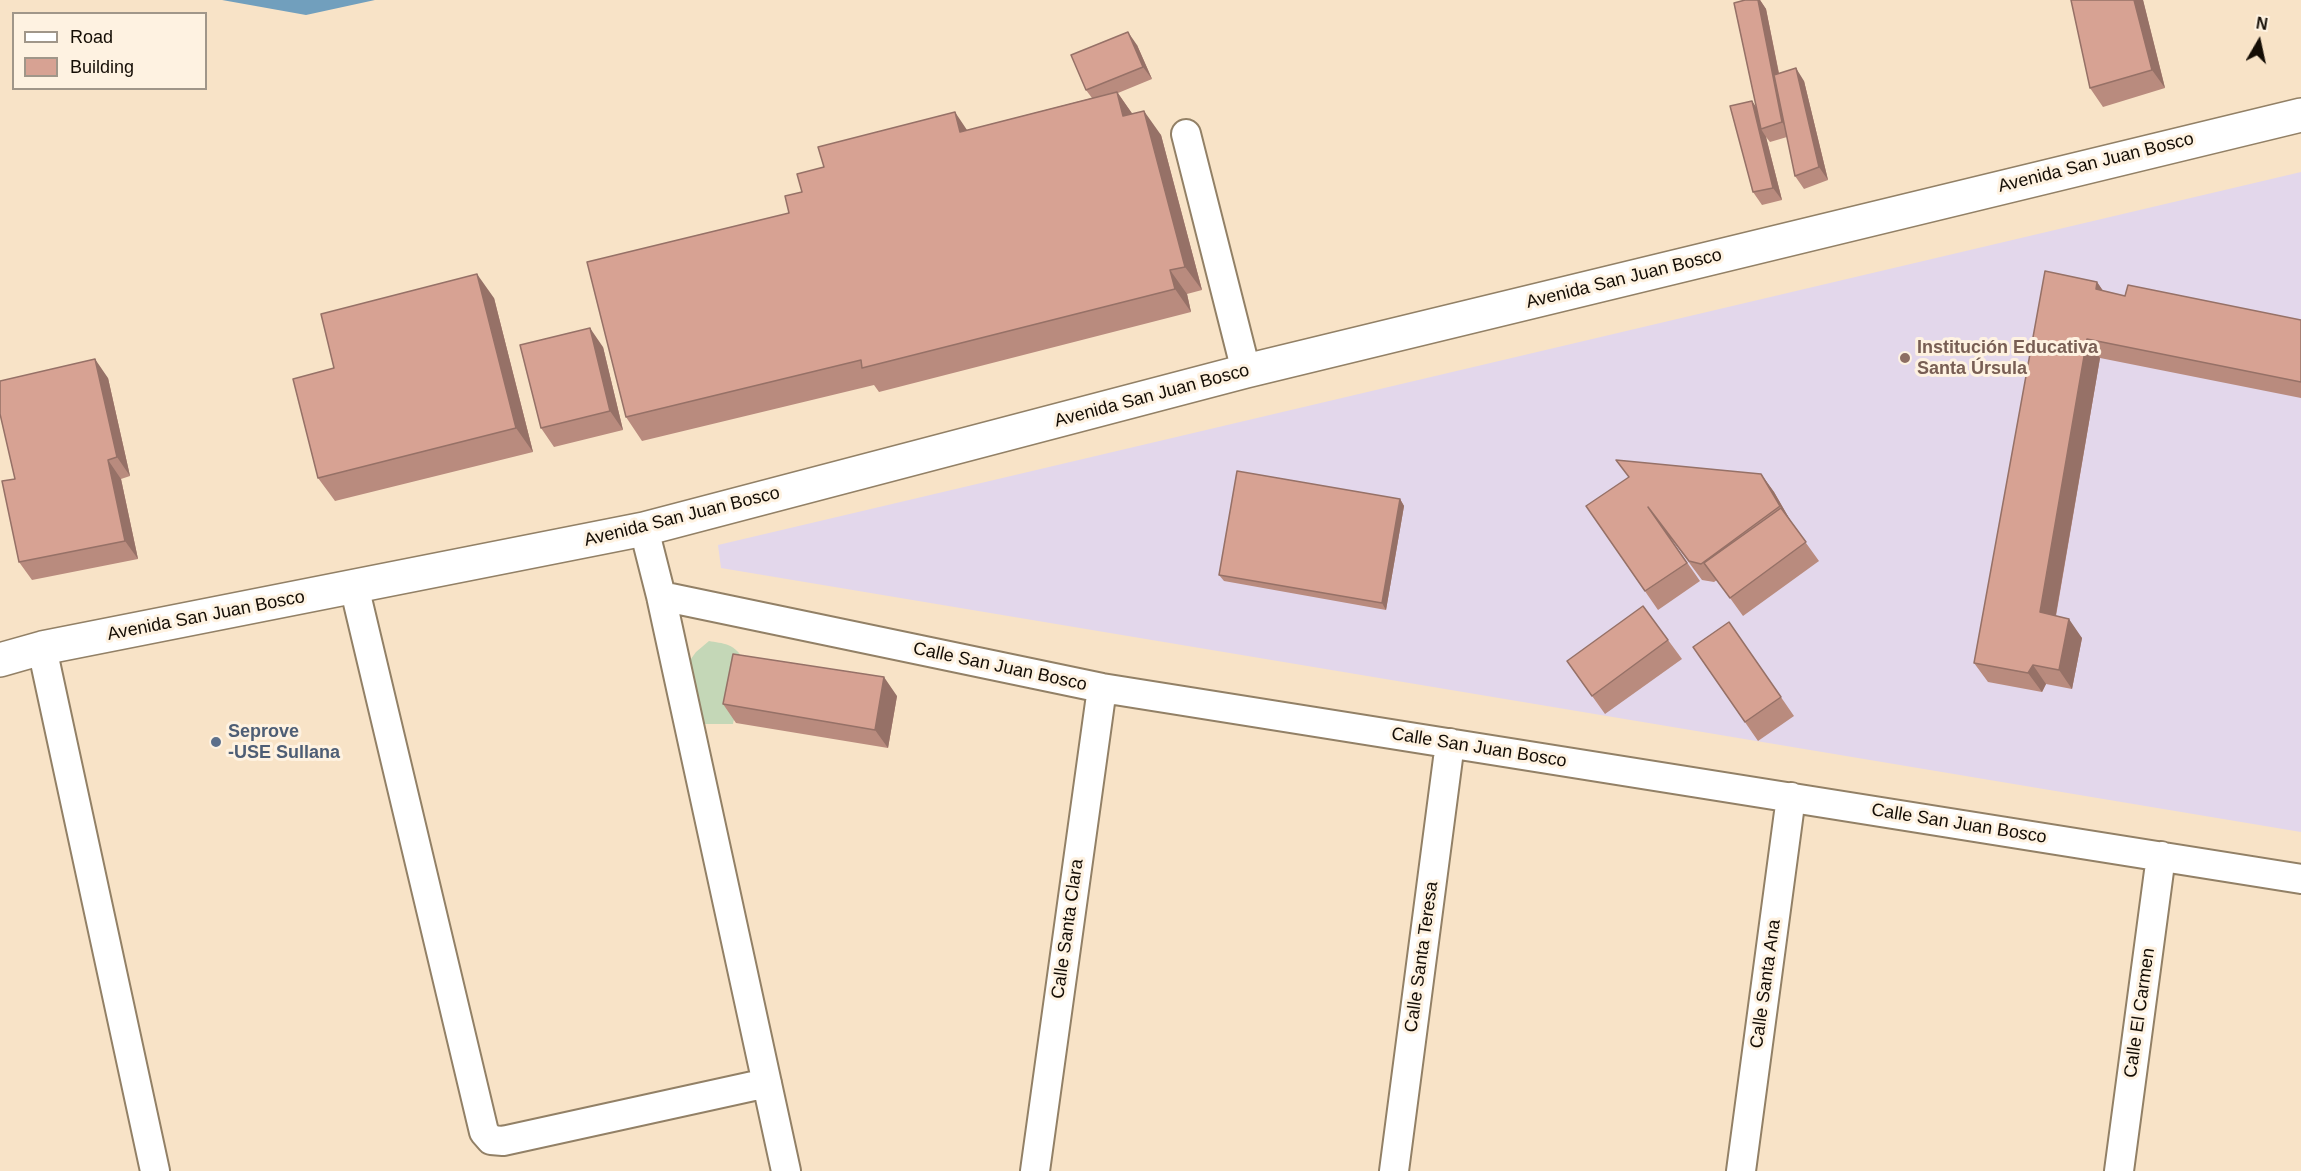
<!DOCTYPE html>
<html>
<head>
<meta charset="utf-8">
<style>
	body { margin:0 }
	#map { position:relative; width:2301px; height:1171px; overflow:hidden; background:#f8e3c7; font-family:Helvetica,sans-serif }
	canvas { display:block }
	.legend { position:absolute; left:12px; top:12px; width:195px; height:78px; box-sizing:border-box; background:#fef2e1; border:2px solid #a09689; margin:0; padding:8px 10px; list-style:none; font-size:18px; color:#140d05 }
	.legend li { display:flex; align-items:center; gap:12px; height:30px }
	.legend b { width:30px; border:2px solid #a09689 }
	.north { position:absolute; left:2229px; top:12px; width:60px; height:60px; -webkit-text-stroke:4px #fef2e1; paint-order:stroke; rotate:9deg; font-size:16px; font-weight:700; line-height:24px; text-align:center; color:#140d05 }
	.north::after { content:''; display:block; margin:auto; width:21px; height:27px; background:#140d05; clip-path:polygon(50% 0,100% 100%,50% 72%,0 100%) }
</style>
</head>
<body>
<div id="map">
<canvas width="2301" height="1171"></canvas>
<ul class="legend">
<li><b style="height:8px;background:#fff"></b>Road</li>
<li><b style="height:16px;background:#d7a293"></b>Building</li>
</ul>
<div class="north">N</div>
</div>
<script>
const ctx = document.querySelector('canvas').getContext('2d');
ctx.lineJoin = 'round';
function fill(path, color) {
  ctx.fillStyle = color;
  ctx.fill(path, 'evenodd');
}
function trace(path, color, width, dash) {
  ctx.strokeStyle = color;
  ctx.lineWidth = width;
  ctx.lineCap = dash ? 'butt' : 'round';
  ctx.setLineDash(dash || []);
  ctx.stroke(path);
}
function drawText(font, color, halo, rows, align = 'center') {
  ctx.font = font + ' Helvetica,sans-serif';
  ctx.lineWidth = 6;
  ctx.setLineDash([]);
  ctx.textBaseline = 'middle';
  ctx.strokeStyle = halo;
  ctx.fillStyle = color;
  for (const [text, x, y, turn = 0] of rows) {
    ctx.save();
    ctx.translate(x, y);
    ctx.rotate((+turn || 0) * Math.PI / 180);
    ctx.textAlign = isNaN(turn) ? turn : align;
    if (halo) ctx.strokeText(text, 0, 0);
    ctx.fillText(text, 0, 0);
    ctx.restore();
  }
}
fill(new Path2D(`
	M2301,172V832L721,568L718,545Z`), '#e3d7eb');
fill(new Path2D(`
	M709,641C715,642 723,643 728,645C759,658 739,701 733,724H695L685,667L696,652Z`), '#c4d7b7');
fill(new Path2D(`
	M222,0H375L306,15Z`), '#719fbd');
const minor = new Path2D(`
	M1186,134L1246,371
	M644,529L661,596L786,1171
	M354,586L484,1132L491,1140L503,1141L767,1083
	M661,596L1102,688L2301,879
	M42,648L155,1171
	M1035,1171L1102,688
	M1394,1171L1450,743
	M1741,1171L1791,797
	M2119,1171L2161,856`);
const tertiary = new Path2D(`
	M0,660L42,648L644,529L1246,371L2301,115`);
trace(minor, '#928066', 32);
trace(tertiary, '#928066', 36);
trace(minor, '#fff', 28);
trace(tertiary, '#fff', 33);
fill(new Path2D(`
	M1745,0H1760L1766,9L1779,73L1804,81L1828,180L1804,189L1795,176L1787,137L1770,142L1766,137L1782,200L1762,205L1753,192L1752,101L1756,108Z
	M2071,0H2143L2165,88L2103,107L2090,88Z
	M1137,45L1152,79L1118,93L1132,114L1161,135L1202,290L1187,294L1191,312L879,392L874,385L642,441L626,417L789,213L802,192L824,167L1092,98L1086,90Z
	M2097,282L2103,291L2125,296L2301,320V398L2100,358L2056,616L2082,638L2072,689L2046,684L2042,692L1988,682L1974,663Z
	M494,298L533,452L335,501L318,478L334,368Z
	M603,347L623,430L554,447L541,428Z
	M108,378L130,476L121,479L138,559L32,580L19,562Z
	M1761,474L1774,492L1793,525L1819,561L1743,616L1717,580L1714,582L1702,580L1661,525L1700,581L1658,610L1586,506Z
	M1400,499L1404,506L1386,610L1224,581L1219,575Z
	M1729,622L1794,716L1758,741L1693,647Z
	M1668,640L1682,659L1605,714L1567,661Z
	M897,696L888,748L736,723L723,704Z`), '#b98b7e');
fill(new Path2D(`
	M1758,0H1760L1766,9L1791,135L1782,122Z
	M2134,0H2143L2165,88L2152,70Z
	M1128,32L1137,45L1152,79L1143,67Z
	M1796,68L1804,81L1828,180L1819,167Z
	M1117,92L1134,116H1123Z
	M1752,101L1761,114V129L1766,137L1782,200L1773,188Z
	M1144,111L1161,135L1202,290L1185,267Z
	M955,112L971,136L960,132Z
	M1170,270L1187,294L1191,312L1175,289Z
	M477,274L494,298L533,452L516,428Z
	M2097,282L2110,301L2096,289Z
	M590,328L603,347L623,430L610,411Z
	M2087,339L2100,358L2053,631L2040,612Z
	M95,359L108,378L130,476L117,457Z
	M108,460L121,479L138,559L125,541Z
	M1761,474L1774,492L1793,525L1780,506Z
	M1400,499L1404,506L1386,610L1382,603Z
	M2069,619L2082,638L2072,689L2059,670Z
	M2033,665L2046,684L2042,692L2028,673Z
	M884,677L897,696L888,748L875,730Z`), '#967167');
const building = new Path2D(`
	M1745,0H1758L1782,122L1761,129L1734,3Z
	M2071,0H2134L2152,70L2090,88Z
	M1128,32L1143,67L1086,90L1071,55Z
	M1796,68L1819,167L1795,176L1774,75Z
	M1117,92L1123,116L1144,111L1185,267L1170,270L1175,289L862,368L861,360L626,417L587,262L789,213L785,196L802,192L797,174L824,167L818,147L955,112L960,132Z
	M1752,101L1773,188L1753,192L1730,106Z
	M2045,271L2097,282L2096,289L2125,296L2128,285L2301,320V382L2087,339L2040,612L2069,619L2059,670L2033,665L2028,673L1974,663Z
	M477,274L516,428L318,478L293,379L334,368L321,314Z
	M590,328L610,411L541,428L520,345Z
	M95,359L117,457L108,460L125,541L19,562L2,481L15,479L0,414V381Z
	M1616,460L1761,474L1780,506L1701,564L1689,561L1648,507L1687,563L1645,591L1586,506L1629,477Z
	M1237,471L1400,499L1382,603L1219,575Z
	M1781,508L1806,542L1730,598L1704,563Z
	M1643,606L1668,640L1592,696L1567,661Z
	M1729,622L1781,697L1745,722L1693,647Z
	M733,654L884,677L875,730L723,704Z`);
fill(building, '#d7a293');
trace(building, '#967167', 1.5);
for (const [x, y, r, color] of [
	[1905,358,6,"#8d6e63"],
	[216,742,6,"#5c6f8a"]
]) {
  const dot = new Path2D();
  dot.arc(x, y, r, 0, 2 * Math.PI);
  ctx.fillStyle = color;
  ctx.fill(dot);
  trace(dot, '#fef2e1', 2);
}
drawText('18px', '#140d05', '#fef2e1', [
	["Avenida San Juan Bosco",2096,163,-14],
	["Avenida San Juan Bosco",1624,279,-14],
	["Avenida San Juan Bosco",1152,396,-15],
	["Avenida San Juan Bosco",682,517,-14],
	["Avenida San Juan Bosco",206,616,-11],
	["Calle San Juan Bosco",1000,667,12],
	["Calle San Juan Bosco",1479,748,9],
	["Calle San Juan Bosco",1959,824,9],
	["Calle Santa Clara",1068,929,-82],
	["Calle Santa Teresa",1422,957,-82],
	["Calle Santa Ana",1766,984,-82],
	["Calle El Carmen",2140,1013,-82]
]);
drawText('bold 18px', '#785e54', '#fef2e1', [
	["Institución Educativa",1917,348],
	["Santa Úrsula",1917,369]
], 'left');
drawText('bold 18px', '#4e5e75', '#fef2e1', [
	["Seprove",228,732],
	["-USE Sullana",228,753]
], 'left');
</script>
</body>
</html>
